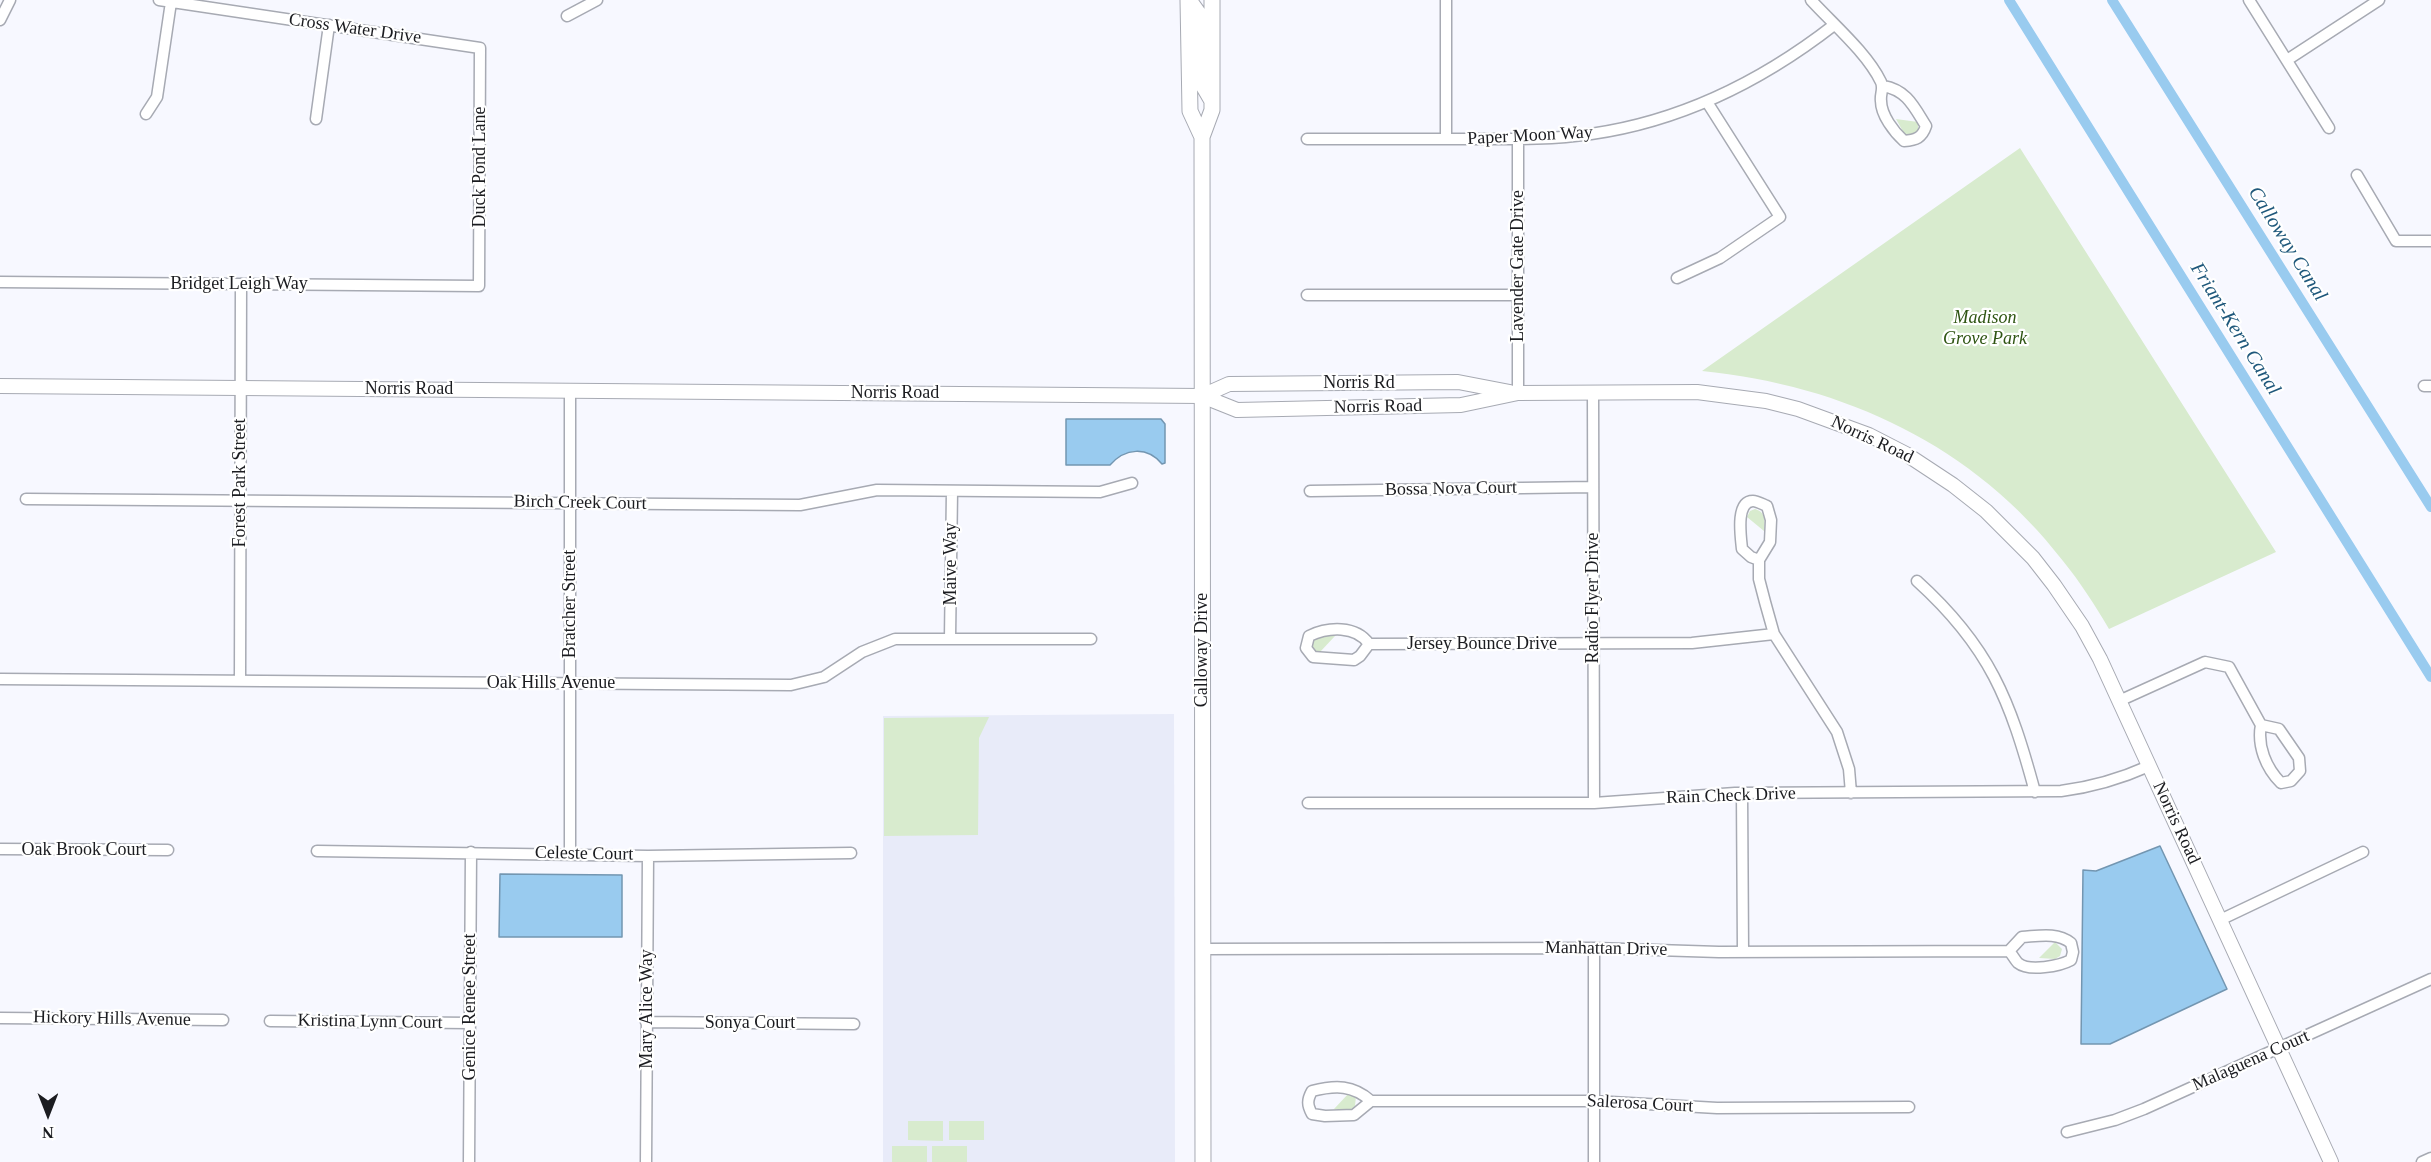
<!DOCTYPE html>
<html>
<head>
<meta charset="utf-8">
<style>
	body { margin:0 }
	#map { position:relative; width:2431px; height:1162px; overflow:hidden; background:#f7f8ff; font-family:"Times New Roman",serif }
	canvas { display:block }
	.north { position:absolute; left:18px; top:1084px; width:60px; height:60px; -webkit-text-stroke:4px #fff; paint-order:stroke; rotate:180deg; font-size:16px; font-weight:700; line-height:24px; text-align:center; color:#1b1c20 }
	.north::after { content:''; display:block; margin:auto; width:21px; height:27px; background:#1b1c20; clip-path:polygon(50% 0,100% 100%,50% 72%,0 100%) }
</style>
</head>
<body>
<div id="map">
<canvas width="2431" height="1162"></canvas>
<div class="north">N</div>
</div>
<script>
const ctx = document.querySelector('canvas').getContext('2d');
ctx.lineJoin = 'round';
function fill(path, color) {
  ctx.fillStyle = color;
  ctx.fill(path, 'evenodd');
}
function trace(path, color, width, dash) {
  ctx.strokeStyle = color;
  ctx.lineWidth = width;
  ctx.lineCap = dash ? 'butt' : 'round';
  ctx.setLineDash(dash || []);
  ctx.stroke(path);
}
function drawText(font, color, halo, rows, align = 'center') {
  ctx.font = font + ' "Times New Roman",serif';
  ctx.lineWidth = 4.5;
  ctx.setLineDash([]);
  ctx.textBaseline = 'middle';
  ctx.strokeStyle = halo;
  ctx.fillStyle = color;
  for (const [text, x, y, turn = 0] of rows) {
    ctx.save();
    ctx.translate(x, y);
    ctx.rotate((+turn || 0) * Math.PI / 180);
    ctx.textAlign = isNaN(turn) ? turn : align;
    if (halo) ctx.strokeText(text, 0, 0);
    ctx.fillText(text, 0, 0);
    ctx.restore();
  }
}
fill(new Path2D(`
	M1174,714L1175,1162H883V716Z`), '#e8ebf9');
fill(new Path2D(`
	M1896,119L1918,122V131L1914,135H1905Z
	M2020,148L2276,552L2109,629C2095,605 2080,582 2063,561C1975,446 1844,385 1702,371Z
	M1755,509C1766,512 1765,521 1764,531L1747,517L1750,511Z
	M1319,636H1335L1320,652H1317L1313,647V641Z
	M989,717L979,738L978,835L884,836V718Z
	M2055,942L2062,949L2060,956L2055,959L2039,958Z
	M1349,1093L1356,1096L1355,1106L1350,1110L1334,1109Z
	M908,1121H943V1141L908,1140Z
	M949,1121H984V1140H949Z
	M892,1146H927V1162H892Z
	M932,1146H967V1162H932Z`), '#d8ebce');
const water = new Path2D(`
	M1066,419H1161L1165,424V463L1162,464C1147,446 1125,448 1110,465H1066Z
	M2160,846L2227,989L2110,1044H2081L2083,870L2096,871Z
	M500,874L622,875V937H499Z`);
fill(water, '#99cbef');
trace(water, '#7396b1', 1.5);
trace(new Path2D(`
	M2009,0L2431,677
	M2112,0L2431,507`), '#99cbef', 10);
const minor = new Path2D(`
	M1446,0V139
	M1811,0C1833,24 1867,53 1881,82C1884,89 1880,94 1881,101C1881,115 1894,132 1904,141C1916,140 1922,138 1926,126C1914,107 1907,90 1883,86
	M2249,0L2329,128
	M567,16L597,0
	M0,20L10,0
	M2287,60L2379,0
	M146,114L157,97L171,2
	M316,119L329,25
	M1307,139C1361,139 1414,139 1467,139C1508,139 1550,140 1591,134C1682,121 1762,81 1834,25
	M1518,139V393
	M2357,175L2396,241H2431
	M1677,278L1720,258L1780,217L1707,102
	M0,282L479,286L480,48L159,0
	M1307,295H1518
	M2424,386H2431
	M570,391V853
	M1593,392L1594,803
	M1310,491L1593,487
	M26,499L800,505L877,490L1100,492L1132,483
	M1759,560L1751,557L1742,549C1741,538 1735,501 1753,501C1757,501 1764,505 1767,506L1771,520L1770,542L1759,560V579L1765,602L1774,634L1837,732L1849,769L1851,793
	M1917,581C1990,647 2010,700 2035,792
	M950,638L952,491
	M1369,644L1360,656L1354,660L1313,657L1306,648L1309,636C1328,627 1356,625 1369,644L1692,643L1774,634
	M0,679L791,685L824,677L862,652L895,639H1091
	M240,681L241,284
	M2119,701L2205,662L2229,667L2261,725C2257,746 2266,768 2281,783L2291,781L2300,771L2299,758L2279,729L2261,725
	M1742,793L1743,951
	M1308,803H1594L1735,793L2061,791C2092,787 2120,779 2149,766
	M0,849L168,850
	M317,851L648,856L851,853
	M2220,920L2363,852
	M1594,948V1162
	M1203,949L1594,948L1719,952L2009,951C2012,954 2015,960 2018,963C2029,972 2060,966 2071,960L2073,952L2071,943C2057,932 2039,936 2022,937L2009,951
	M0,1018L223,1020
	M270,1021L470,1023
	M646,1022L854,1024
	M1371,1101L1354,1115L1325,1116L1312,1114C1307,1105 1307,1100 1312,1091C1336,1085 1353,1085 1371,1101H1594L1717,1108L1909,1107
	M2067,1132L2115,1120L2144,1109L2431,979
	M469,1162L471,852
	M646,1162L648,856
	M2422,1162L2431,1158`);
const tertiary = new Path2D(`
	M0,386L1202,396L1237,410L1461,405L1518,393L1697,392L1766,401L1798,409L1869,435L1906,454L1953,485L1986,511L2033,558L2054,585L2082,626L2100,659L2331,1162
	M1202,396L1229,384L1458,382L1510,392`);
const secondary = new Path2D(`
	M1188,0L1190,111L1202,137
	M1189,0L1199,14L1201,82L1212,101
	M1203,1162L1202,137L1212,110V0`);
trace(minor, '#a7aab3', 13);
trace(tertiary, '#a7aab3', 16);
trace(secondary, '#a7aab3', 17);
trace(minor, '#fff', 10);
trace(tertiary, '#fff', 14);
trace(secondary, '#fff', 15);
drawText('18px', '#1b1c20', '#fff', [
	["Cross Water Drive",355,29,8],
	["Paper Moon Way",1530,136,-3],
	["Duck Pond Lane",480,167,-90],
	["Lavender Gate Drive",1518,266,-90],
	["Bridget Leigh Way",239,284],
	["Norris Rd",1359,383],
	["Norris Road",409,389],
	["Norris Road",895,393],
	["Norris Road",1378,407,-1],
	["Norris Road",1872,440,25],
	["Forest Park Street",240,483,-90],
	["Bossa Nova Court",1451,489,-1],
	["Birch Creek Court",580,503,1],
	["Maive Way",951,564,-90],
	["Radio Flyer Drive",1593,598,-90],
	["Bratcher Street",570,604,-90],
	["Jersey Bounce Drive",1482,644],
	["Calloway Drive",1202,650,-90],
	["Oak Hills Avenue",551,683],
	["Rain Check Drive",1731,796,-2],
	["Norris Road",2176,823,65],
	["Oak Brook Court",84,850],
	["Celeste Court",584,854,1],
	["Manhattan Drive",1606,949,1],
	["Genice Renee Street",470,1007,-90],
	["Mary Alice Way",647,1009,-90],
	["Hickory Hills Avenue",112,1019,1],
	["Kristina Lynn Court",370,1022,1],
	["Sonya Court",750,1023],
	["Malaguena Court",2251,1061,-24],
	["Salerosa Court",1640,1104,3]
]);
drawText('italic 18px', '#2f5513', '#fff', [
	["Madison",1985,318],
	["Grove Park",1985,339]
]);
drawText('italic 20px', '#1f587b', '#fff', [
	["Calloway Canal",2287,244,58],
	["Friant-Kern Canal",2235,329,58]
]);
</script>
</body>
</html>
